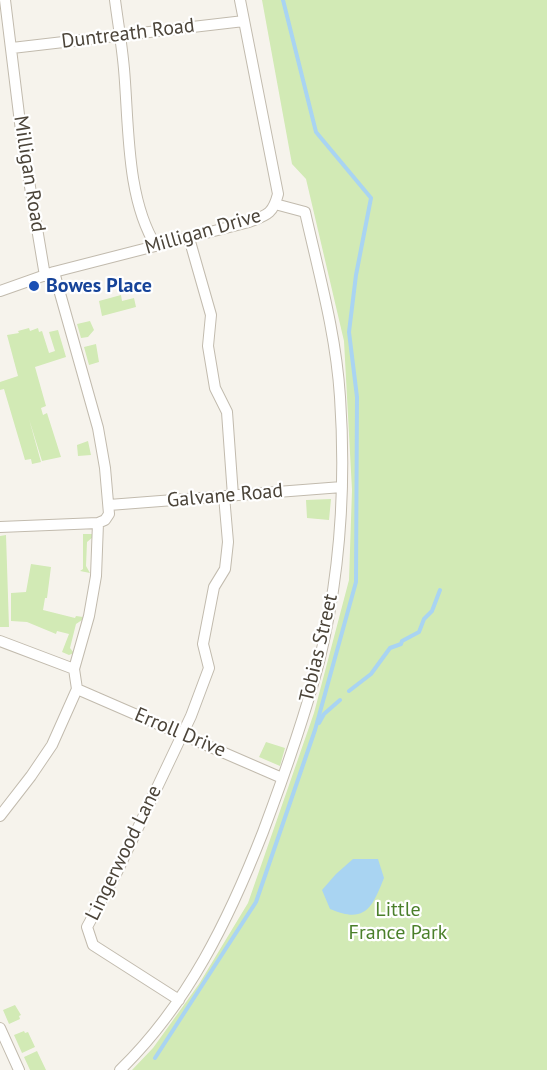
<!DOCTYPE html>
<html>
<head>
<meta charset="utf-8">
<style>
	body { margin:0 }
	canvas { display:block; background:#f6f3ec }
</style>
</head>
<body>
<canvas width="547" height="1070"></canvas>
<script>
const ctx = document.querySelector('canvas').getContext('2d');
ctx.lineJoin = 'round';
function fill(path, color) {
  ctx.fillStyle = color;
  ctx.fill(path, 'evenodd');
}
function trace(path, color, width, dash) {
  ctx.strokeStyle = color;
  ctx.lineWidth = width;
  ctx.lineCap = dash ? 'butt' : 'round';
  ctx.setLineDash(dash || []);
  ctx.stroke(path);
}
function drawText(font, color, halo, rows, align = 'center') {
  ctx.font = font + ' "PT Sans",sans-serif';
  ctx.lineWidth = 4.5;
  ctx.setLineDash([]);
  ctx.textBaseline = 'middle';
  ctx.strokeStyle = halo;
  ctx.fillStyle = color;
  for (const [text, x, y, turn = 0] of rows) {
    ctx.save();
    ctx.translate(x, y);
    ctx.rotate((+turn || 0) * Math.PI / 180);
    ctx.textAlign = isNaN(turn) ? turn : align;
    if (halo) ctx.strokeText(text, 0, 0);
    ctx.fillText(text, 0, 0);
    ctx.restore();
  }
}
fill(new Path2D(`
	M262,0H547V1070H132L153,1048L199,984L248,903L314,713L349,580L352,490L344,341L306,179L292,164Z
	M121,295L122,301L134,298L136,307L102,316L99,301Z
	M90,321L94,330L88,337L81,338L77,324Z
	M29,328L30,331L38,328L39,332L42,331L49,353L55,351L49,332L58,330L66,357L35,367L46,406L41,408L43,415L47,413L61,457L42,461L29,419L41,462L32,464L31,459L25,460L4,389L0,390V382L18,376L7,335L19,333L18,331Z
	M96,344L99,362L89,365L84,347Z
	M88,441L91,455L78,456L77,445Z
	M331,499L329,520L307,518L306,500Z
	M83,534H92L93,537L87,542L86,566L90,573L80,571L83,569Z
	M6,535L9,627H0V536Z
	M31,564L51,567L47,598H45L43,610L75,618L76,616L83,617L82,620L76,624L70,648L74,653L69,655L62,652L69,634L57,631L56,634L27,622L11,621V593L26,592Z
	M266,742L285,748L280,766L259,757Z
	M15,1005L21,1015L19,1016L20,1019L9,1024L3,1010Z
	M24,1031L25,1033L28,1032L35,1047L22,1053L14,1035Z
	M37,1051L46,1070H30L24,1057Z`), '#d2eab5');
fill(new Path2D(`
	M353,859H378L384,878C372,908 365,924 330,909L322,890L336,874Z`), '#a9d4f2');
trace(new Path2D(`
	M349,691L371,674L390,648L401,644L402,641L419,632L424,619L432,611L440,590
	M319,723L324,714L340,700
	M155,1058L256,902L315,730L356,582L357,397L349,332L356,275L371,198L316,132L283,0`), '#a9d4f2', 4);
const minor = new Path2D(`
	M5,0L22,139L45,276
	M115,0C118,23 122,46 124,69C129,125 126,198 156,246
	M12,48L244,21
	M189,238L211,315L208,346L215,388L227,412L233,496
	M0,291L54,272L249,222C267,215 273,214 278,194L240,0
	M109,505L342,487
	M0,527L98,523L105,520L109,514L105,468L98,428L54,272
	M0,641L74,669
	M77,689L282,778
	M0,816L31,776L52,745L77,689L74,669L89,616L96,576L98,523
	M179,1000L93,945L87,927L117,872L191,716L209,668L203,644L214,587L225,569L228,542L224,496
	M0,1028L19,1070
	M120,1070C188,1004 229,919 263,832C284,776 304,719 319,662C340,576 346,485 340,397C336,334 319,274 305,212L275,204`);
trace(minor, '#c2bbae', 12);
trace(minor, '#fff', 10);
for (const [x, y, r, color] of [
	[34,286,6,"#1a4fb4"]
]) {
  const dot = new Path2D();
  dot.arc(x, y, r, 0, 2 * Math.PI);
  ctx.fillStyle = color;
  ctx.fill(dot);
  trace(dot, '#fff', 2);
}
drawText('20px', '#4b4439', '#fff', [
	["Duntreath Road",128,34,-7],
	["Milligan Road",29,174,81],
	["Milligan Drive",203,232,-16],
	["Galvane Road",225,496,-5],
	["Tobias Street",319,648,-77],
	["Erroll Drive",180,733,23],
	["Lingerwood Lane",124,853,-64]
]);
drawText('bold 20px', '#164399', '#fff', [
	["Bowes Place",46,286]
], 'left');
drawText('20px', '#4a7f2a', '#fff', [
	["Little",398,910],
	["France Park",398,933]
]);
</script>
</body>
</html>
